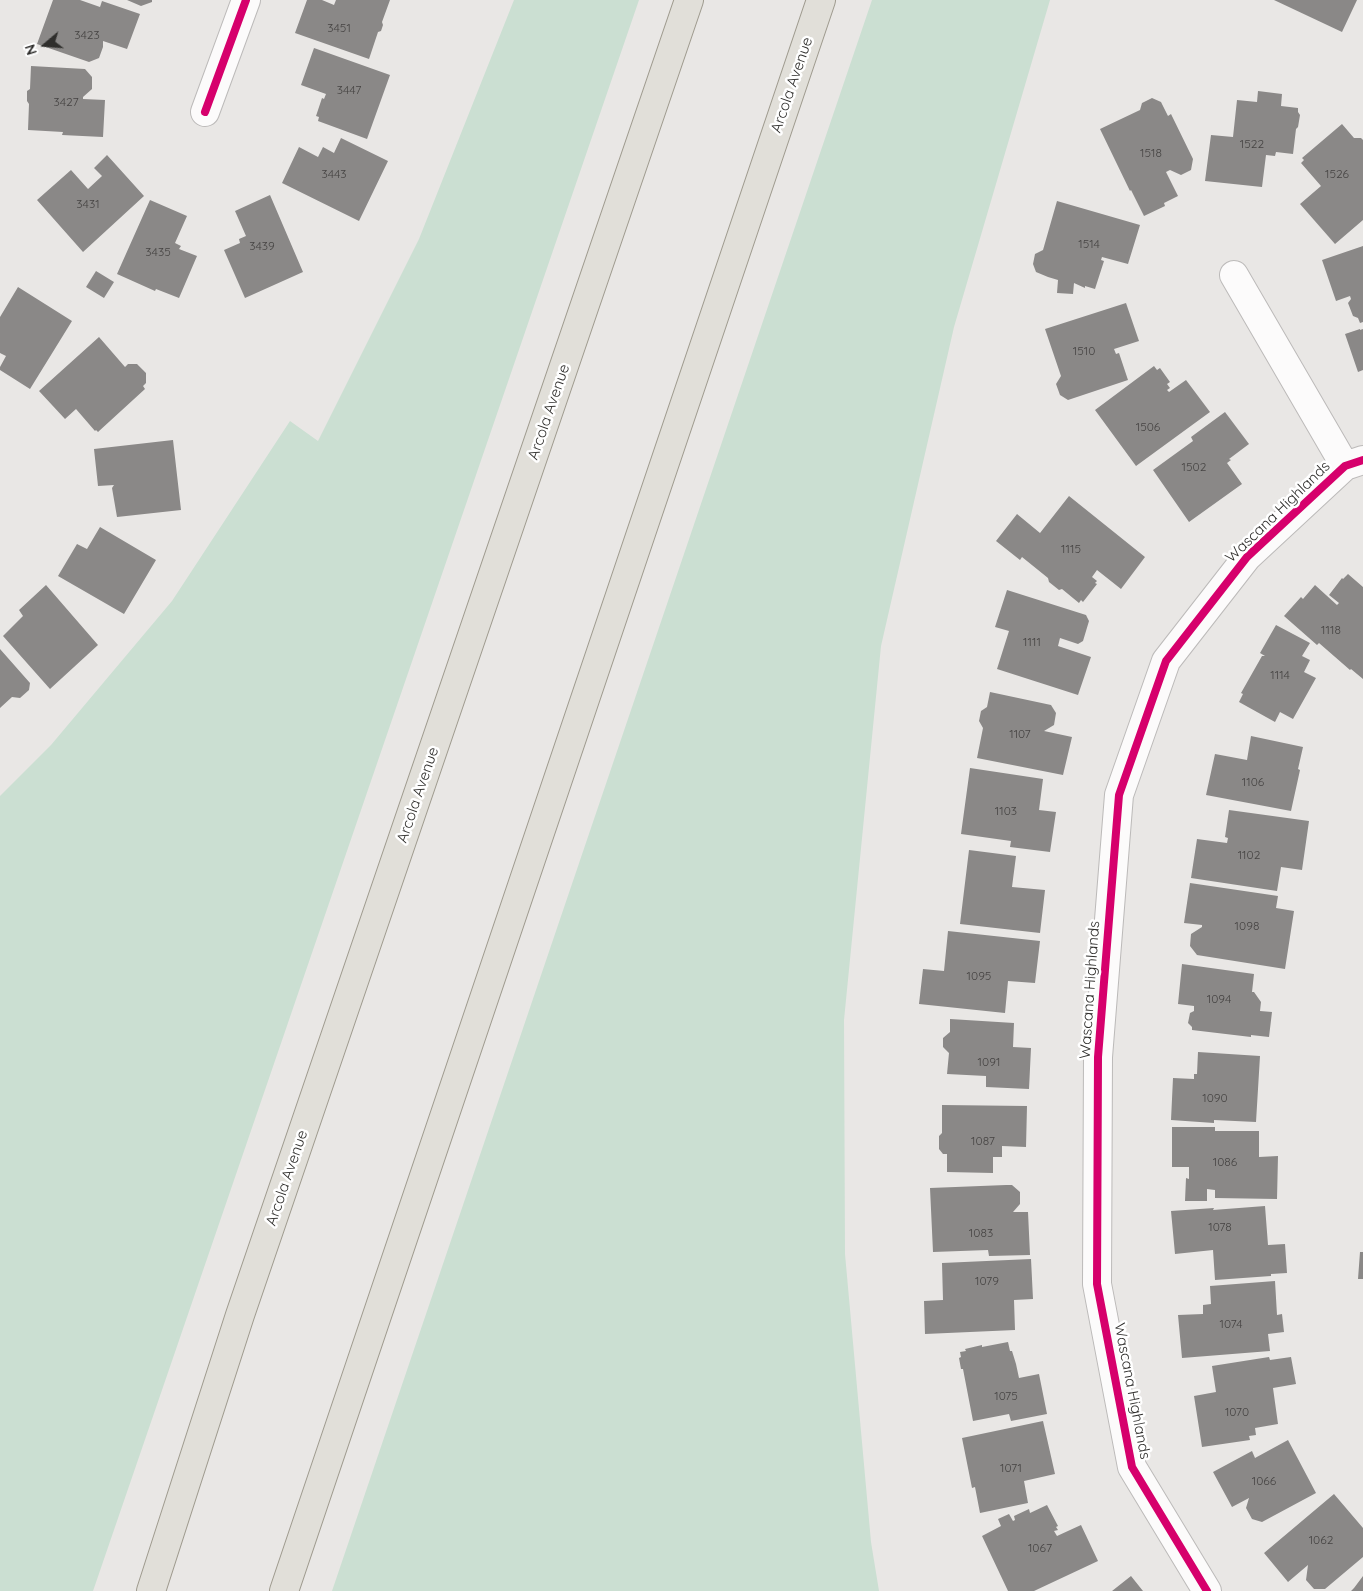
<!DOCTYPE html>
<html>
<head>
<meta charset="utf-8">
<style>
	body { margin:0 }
	#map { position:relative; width:1363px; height:1591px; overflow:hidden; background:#e9e7e5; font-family:Quicksand,sans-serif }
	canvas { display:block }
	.north { position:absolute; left:20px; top:20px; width:50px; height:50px; -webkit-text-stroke:4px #fff; paint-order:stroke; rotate:252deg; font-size:14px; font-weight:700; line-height:20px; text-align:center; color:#2f2e2c }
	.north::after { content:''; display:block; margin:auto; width:18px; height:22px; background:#2f2e2c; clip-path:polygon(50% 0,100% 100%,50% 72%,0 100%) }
</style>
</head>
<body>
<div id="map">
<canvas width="1363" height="1591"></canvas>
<div class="north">N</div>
</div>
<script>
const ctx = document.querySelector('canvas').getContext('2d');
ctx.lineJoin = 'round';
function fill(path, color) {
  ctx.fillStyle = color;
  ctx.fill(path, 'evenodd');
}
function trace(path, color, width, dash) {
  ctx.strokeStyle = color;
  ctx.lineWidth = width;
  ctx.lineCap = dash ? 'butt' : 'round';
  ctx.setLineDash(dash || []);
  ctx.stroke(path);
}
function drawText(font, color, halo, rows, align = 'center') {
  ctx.font = font + ' Quicksand,sans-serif';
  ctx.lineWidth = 5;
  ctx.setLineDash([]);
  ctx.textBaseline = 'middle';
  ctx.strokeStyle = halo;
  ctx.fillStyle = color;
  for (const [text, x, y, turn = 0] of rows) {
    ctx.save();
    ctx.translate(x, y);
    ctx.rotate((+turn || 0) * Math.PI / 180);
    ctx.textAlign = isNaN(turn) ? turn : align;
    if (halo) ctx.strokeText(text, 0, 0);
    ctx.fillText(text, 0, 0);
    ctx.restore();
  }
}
fill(new Path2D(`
	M514,0H639L93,1591H0V796L51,745L172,601L290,421L318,441L419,239Z
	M872,0H1050L954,327L881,646L844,1020L845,1254L871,1542L879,1591H332Z`), '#cbdfd2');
fill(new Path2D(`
	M53,0H80L100,7L102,1L140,14L127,49L103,41V47L99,58L89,62L37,44Z
	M127,0H152V2L141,6Z
	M307,0H322L334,5L336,0H390L382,22L383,25L381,31L378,32L369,59L295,33Z
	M1274,0H1357L1342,32Z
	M314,48L390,75L367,139L318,121L319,117L316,116L322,98L324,99L326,94L301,85Z
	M31,66L85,69L92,77V89L83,97V99L105,100L103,137L62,135L63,132L28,130L29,104L27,101V91L30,89Z
	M1258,91L1282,94L1281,106L1298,108V112L1300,115L1298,127L1296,129L1293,154L1276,152L1275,156L1266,155L1262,187L1205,181L1211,135L1233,137L1237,100L1257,102Z
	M1152,98L1161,102L1168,116L1171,114L1193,159L1191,170L1181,175L1170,170L1166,172L1178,196L1164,203L1165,206L1144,216L1131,190L1130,191L1100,129L1140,110L1142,103Z
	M1342,124L1354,138H1361L1363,140V220L1335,244L1300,204L1321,186L1301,163L1304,160L1302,158Z
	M341,138L388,161L359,221L282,183L299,147L318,157L323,147L334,153Z
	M107,155L144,196L83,252L37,200L71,170L88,189L102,176L94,168Z
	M270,195L303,272L245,298L224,250L240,243L239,239L246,236L235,211Z
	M150,200L187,216L175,243L181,246L179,249L197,256L179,298L156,289L155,291L117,274Z
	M1057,201L1140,225L1128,264L1102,257L1101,260L1104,261L1095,289L1085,286V288L1074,283L1073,294L1057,293L1058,280L1048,277L1036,272L1033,264L1035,254L1043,250Z
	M1363,246V322L1360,323L1358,318L1353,316L1348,303L1351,299L1350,296L1336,301L1322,260Z
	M96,271L114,282L104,298L86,287Z
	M18,287L72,321L30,389L0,370V367L6,356L0,353V317Z
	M1126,303L1139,341L1114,349L1116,354L1119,353L1128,380L1068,400L1060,395L1056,384L1061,376L1045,329Z
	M1360,329V330L1363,329V370L1358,372L1345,334Z
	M99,337L125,367L128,364H137L146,373V383L143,386L145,389L98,432L96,430L95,431L76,409L65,419L39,391Z
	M1154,366L1157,370L1160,368L1170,382L1167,384L1170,388L1167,390L1169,392L1186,380L1210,412L1136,466L1095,410Z
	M1225,412L1249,444L1229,459L1231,460L1227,463L1242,484L1189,522L1153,470L1193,441L1191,437Z
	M173,440L181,510L117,517L112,488L114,485L98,486L94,449Z
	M1069,496L1145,557L1121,589L1097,570L1092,577L1097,581L1095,583L1097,584L1083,602L1081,600L1079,603L1062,589L1059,590L1049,582L1048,578L1022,557L1020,560L996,541L1017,514L1040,533Z
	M100,527L156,560L124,614L58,576L77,544L87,549Z
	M1348,574L1363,587V679L1351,669L1350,670L1319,643L1317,645L1284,616L1301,597L1303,599L1315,585L1337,605L1339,603L1329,595L1342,578L1343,579Z
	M46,585L98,645L50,689L3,636L23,616L19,610Z
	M1007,590L1086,615L1089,621L1083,641L1078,644L1060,638L1058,646L1091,657L1078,695L997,669L1009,631L995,627Z
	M1276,625L1310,643L1302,656L1310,660L1304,672L1316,678L1293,719L1280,712L1275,722L1239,702L1243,694L1241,693L1262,656H1265L1260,653Z
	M0,649L30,683L29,690L20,698L12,697L0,708Z
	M990,692L1051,705L1056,713L1054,725L1044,731L1072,737L1063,775L977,758L983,728L979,721L981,711L987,707Z
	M1251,736L1303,747L1298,769L1300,770L1291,811L1206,795L1215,754L1247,760Z
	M970,768L1043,779L1039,810L1056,812L1050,852L1010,847L1011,841L961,834Z
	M1229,810L1309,821L1302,870L1281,867L1277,891L1191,878L1197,839L1227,843L1228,838L1225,837Z
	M969,850L1016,856L1012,887L1045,890L1040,933L960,924Z
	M1190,883L1278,896L1276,908L1294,911L1285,969L1197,955L1190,946L1191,934L1202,927V925L1184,923Z
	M948,931L1040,941L1035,983L1008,981L1005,1013L919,1004L923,969L944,971Z
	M1182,964L1254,974L1252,992H1254L1261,1002L1260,1011L1272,1012L1269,1037L1251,1035V1037L1192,1030V1027L1188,1023L1190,1013L1194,1011V1006L1178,1004Z
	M950,1019L1014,1023L1013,1047L1031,1048L1029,1089L986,1087V1076L947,1074L949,1053L943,1047V1038L950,1032Z
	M1198,1052L1260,1056L1256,1122L1214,1120V1123L1171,1120L1173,1078L1194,1079V1074H1197Z
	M942,1105L1027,1106L1026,1147L1002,1146V1157H993V1173L947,1172V1154H943L939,1149V1136L942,1133Z
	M1172,1127H1215V1131H1259V1157L1278,1156L1277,1199L1215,1198V1190L1207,1189V1201H1185L1186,1178L1189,1179V1167H1172Z
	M1006,1185H1012L1020,1192V1204L1013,1212H1028L1030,1255L989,1256L988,1250L933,1252L930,1188Z
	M1265,1206L1268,1245L1285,1244L1287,1273L1271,1274V1276L1215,1280L1213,1250L1175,1254L1171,1211L1214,1208L1213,1210Z
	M1360,1252H1363V1279H1358Z
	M1031,1259L1033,1299L1014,1300L1015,1330L925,1334L924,1301L943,1300L942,1263Z
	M1275,1281L1277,1315L1282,1314L1284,1332L1268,1334L1270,1351L1182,1358L1178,1315L1203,1314V1305L1211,1304L1210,1286Z
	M1008,1342L1010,1351H1012L1016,1364L1019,1378L1039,1374L1047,1414L1011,1421L1009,1414L973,1421L963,1369H961L959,1358L961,1357L960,1352L966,1351L965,1349L982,1345V1347Z
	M1269,1357L1270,1360L1291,1357L1296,1384L1273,1388L1278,1424L1255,1428L1256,1435L1249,1436L1250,1440L1202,1447L1194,1396L1216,1392L1212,1366Z
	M1043,1421L1055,1474L1024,1481L1028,1503L980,1513L975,1487L972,1488L962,1438Z
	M1288,1440L1316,1493L1262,1522L1252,1519L1246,1508L1249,1498L1232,1507L1213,1472L1252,1451L1255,1458Z
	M1334,1494L1363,1528V1557L1325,1589H1314L1306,1580L1308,1565L1288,1582L1264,1553Z
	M1047,1505L1058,1526L1056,1527L1058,1530L1054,1531L1057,1536L1081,1525L1098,1561L1034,1591H1008L982,1536L1001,1526L998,1519L1009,1514L1013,1521L1015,1520L1014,1516L1029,1509L1030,1513Z
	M1131,1576L1143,1591H1112Z
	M1363,1576V1591H1351L1354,1588Z`), '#8a8887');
const minor = new Path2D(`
	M205,112L246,0
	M1234,275L1345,466
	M1207,1591L1132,1467L1097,1284L1098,1057L1119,795L1166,661L1247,557L1345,466L1363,460`);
const primary = new Path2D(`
	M151,1591L240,1315L689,0
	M284,1591L821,0`);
trace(minor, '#bcbab9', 30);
trace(primary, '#9f9b8f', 30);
trace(minor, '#fcfbfb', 28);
trace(primary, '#e1dfd9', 28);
trace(new Path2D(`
	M205,112L246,0
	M1207,1591L1132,1467L1097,1284L1098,1057L1119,795L1166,661L1247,557L1345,466L1363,460`), '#d6006c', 8);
drawText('12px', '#464443', null, [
	["3451",339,28],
	["3423",87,35],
	["3447",349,90],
	["3427",66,102],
	["1522",1252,144],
	["1518",1151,153],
	["3443",334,174],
	["1526",1337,174],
	["3431",88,204],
	["1514",1089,244],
	["3439",262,246],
	["3435",158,252],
	["1510",1084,351],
	["1506",1148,427],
	["1502",1194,467],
	["1115",1071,549],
	["1118",1331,630],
	["1111",1032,642],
	["1114",1280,675],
	["1107",1020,734],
	["1106",1253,782],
	["1103",1006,811],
	["1102",1249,855],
	["1098",1247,926],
	["1095",979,976],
	["1094",1219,999],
	["1091",989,1062],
	["1090",1215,1098],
	["1087",983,1141],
	["1086",1225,1162],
	["1078",1220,1227],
	["1083",981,1233],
	["1079",987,1281],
	["1074",1231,1324],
	["1075",1006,1396],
	["1070",1237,1412],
	["1071",1011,1468],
	["1066",1264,1481],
	["1062",1321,1540],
	["1067",1040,1548]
]);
drawText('15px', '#2f2e2c', '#fff', [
	["Arcola Avenue",792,85,-71],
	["Arcola Avenue",549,412,-71],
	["Wascana Highlands",1278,512,-44],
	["Arcola Avenue",418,795,-71],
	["Wascana Highlands",1090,990,-86],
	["Arcola Avenue",287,1178,-71],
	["Wascana Highlands",1132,1391,79]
]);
</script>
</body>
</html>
